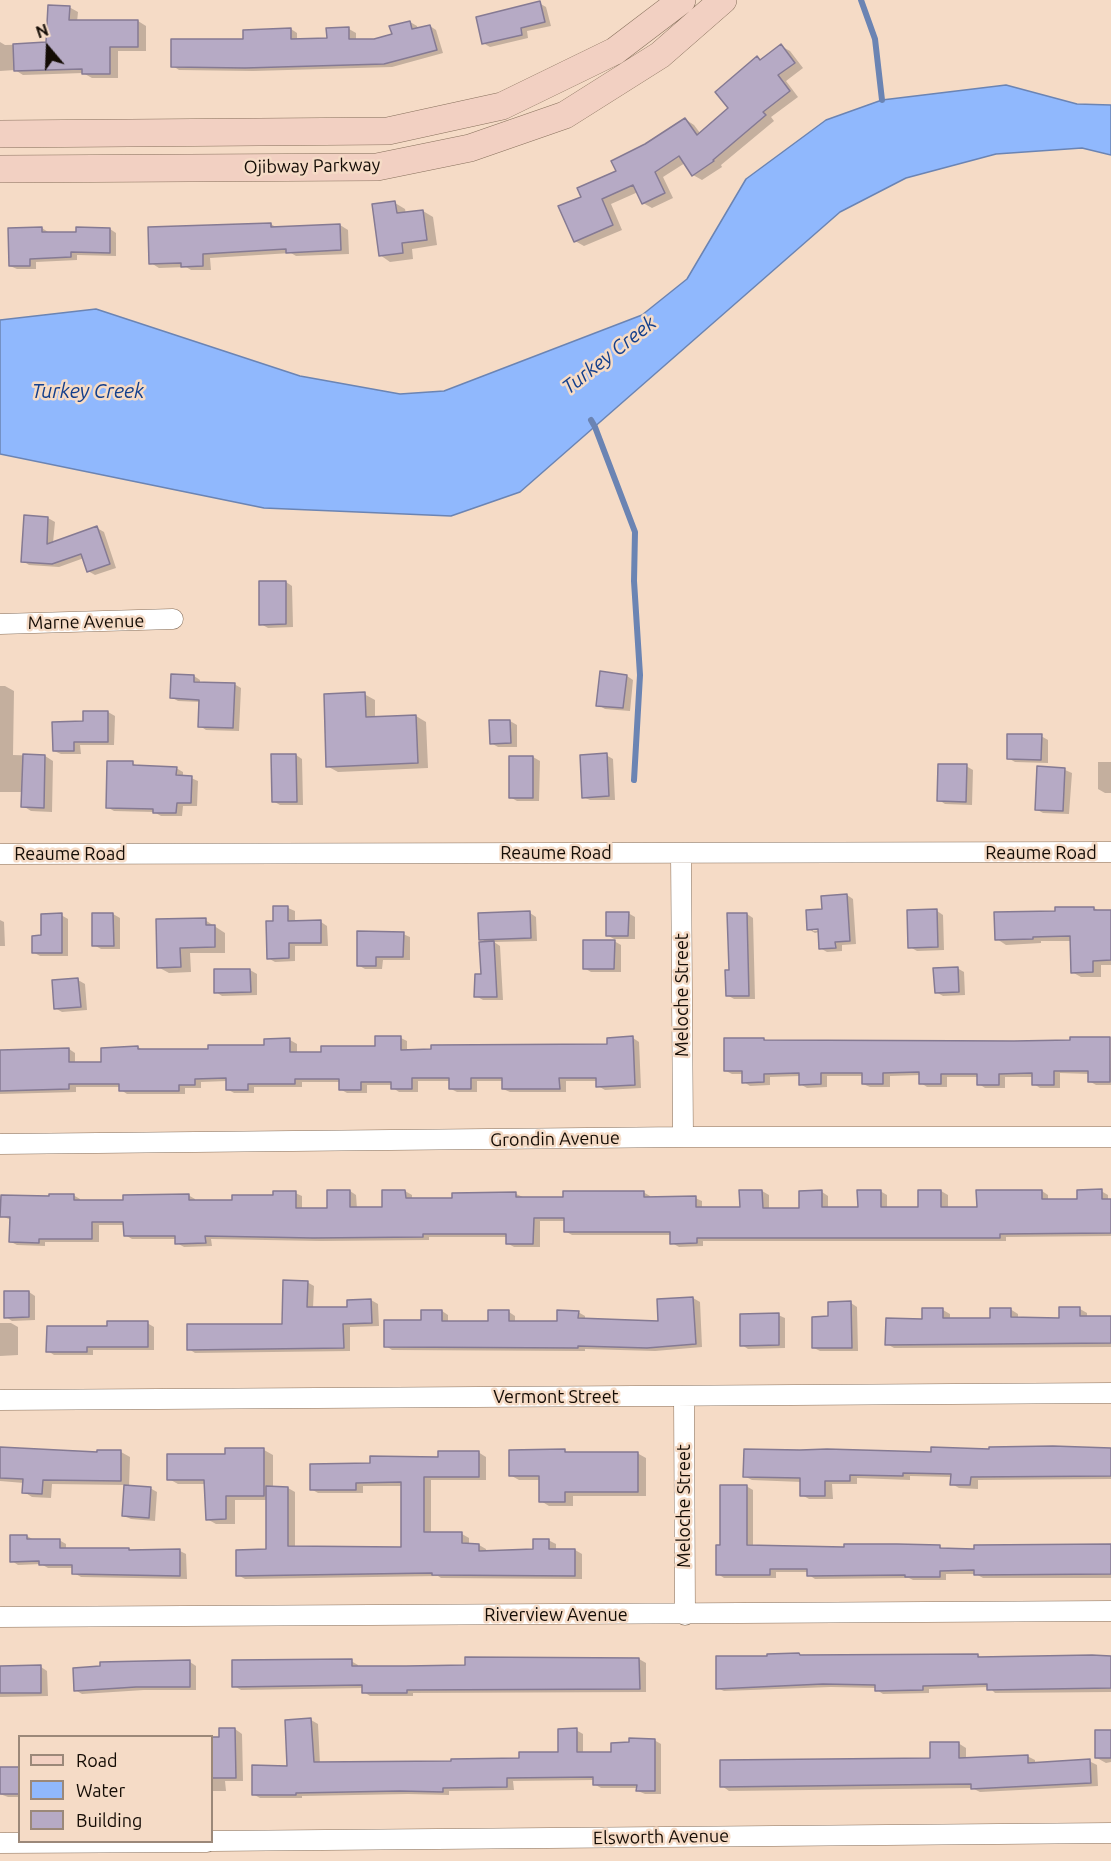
<!DOCTYPE html>
<html>
<head>
<meta charset="utf-8">
<style>
	body { margin:0 }
	#map { position:relative; width:1111px; height:1861px; overflow:hidden; background:#f5dbc6; font-family:Ubuntu,sans-serif }
	canvas { display:block }
	.legend { position:absolute; left:18px; top:1735px; width:195px; height:108px; box-sizing:border-box; background:#f5dbc6; border:2px solid #9b8879; margin:0; padding:8px 10px; list-style:none; font-size:18px; color:#140c05 }
	.legend li { display:flex; align-items:center; gap:12px; height:30px }
	.legend b { width:30px; border:2px solid #9b8879 }
	.north { position:absolute; left:18px; top:18px; width:60px; height:60px; -webkit-text-stroke:4px #f5dbc6; paint-order:stroke; rotate:341deg; font-size:16px; font-weight:700; line-height:24px; text-align:center; color:#140c05 }
	.north::after { content:''; display:block; margin:auto; width:21px; height:27px; background:#140c05; clip-path:polygon(50% 0,100% 100%,50% 72%,0 100%) }
</style>
</head>
<body>
<div id="map">
<canvas width="1111" height="1861"></canvas>
<ul class="legend">
<li><b style="height:8px;background:#f2d0c2"></b>Road</li>
<li><b style="height:16px;background:#90b8fd"></b>Water</li>
<li><b style="height:16px;background:#b6aac5"></b>Building</li>
</ul>
<div class="north">N</div>
</div>
<script>
const ctx = document.querySelector('canvas').getContext('2d');
ctx.lineJoin = 'round';
function fill(path, color) {
  ctx.fillStyle = color;
  ctx.fill(path, 'evenodd');
}
function trace(path, color, width, dash) {
  ctx.strokeStyle = color;
  ctx.lineWidth = width;
  ctx.lineCap = dash ? 'butt' : 'round';
  ctx.setLineDash(dash || []);
  ctx.stroke(path);
}
function drawText(font, color, halo, rows, align = 'center') {
  ctx.font = font + ' Ubuntu,sans-serif';
  ctx.lineWidth = 5;
  ctx.setLineDash([]);
  ctx.textBaseline = 'middle';
  ctx.strokeStyle = halo;
  ctx.fillStyle = color;
  for (const [text, x, y, turn = 0] of rows) {
    ctx.save();
    ctx.translate(x, y);
    ctx.rotate((+turn || 0) * Math.PI / 180);
    ctx.textAlign = isNaN(turn) ? turn : align;
    if (halo) ctx.strokeText(text, 0, 0);
    ctx.fillText(text, 0, 0);
    ctx.restore();
  }
}
const water = new Path2D(`
	M1006,85L1077,104L1111,105V155L1082,148L996,154L906,178L840,212L520,492L451,516L264,508L0,454V320L96,309L300,376L400,394L444,391L642,315L687,279L746,179L826,120L882,100Z`);
fill(water, '#90b8fd');
trace(water, '#6b84b3', 1.5);
fill(new Path2D(`
	M539,3L546,7L551,26L527,31L528,38L490,47L483,43Z
	M69,7L78,12L77,22L138,21L146,26V51H118V78H92L83,73L23,75L15,70L0,71V42L5,45L47,44Z
	M410,22L417,26L418,29L430,26L436,30L443,53L392,67L253,71L179,70L173,66L245,41L291,29L297,33V40H328L349,29L356,33V41L374,40L394,35Z
	M781,46L790,51L803,68L786,81L798,97L771,117L774,121L721,165L722,167L702,180L693,175L685,163L663,177L673,198L652,208L643,203L638,192L611,204L622,230L584,246L575,241L583,198L618,172L646,145L685,119L694,125L700,133L730,108L757,58L762,60Z
	M395,203L405,209L406,214L423,211L433,217L437,245L412,249L413,259L390,262L380,255Z
	M271,224L277,228L340,225L348,230L349,254L296,256L291,253L210,258L211,270H191L186,267L159,268L151,263Z
	M42,228L48,232L78,233L110,229L116,233V256L77,255V260L36,262V269H17L10,266Z
	M25,517L48,518L55,522L53,543L97,528L104,532L116,568L95,575L88,571L84,558L59,567L29,565L23,561Z
	M286,582L292,586L293,627L268,628L261,624Z
	M194,676L200,680V683L234,684L241,688L239,731L206,730L200,726L201,702L178,701L171,697Z
	M627,676L633,680L630,711L605,709L598,705Z
	M0,686H5L14,691L13,755L45,756L53,761L52,812L31,811L23,806V792H0Z
	M364,694L375,700V718L416,716L426,722L428,768L338,772L327,766Z
	M108,712L115,716L114,745H80L81,754H61L54,751L84,723Z
	M510,721L517,725V747H498L491,743V722Z
	M1041,736L1048,740V763L1015,762L1008,758Z
	M296,755L302,759L303,805H280L273,801Z
	M606,755L613,759L615,800H590L583,797Z
	M511,757H533L540,761L539,801H517L510,797Z
	M1098,762H1111V793H1105L1098,789Z
	M132,763L139,766L176,768L183,772V777L191,778L198,781L197,806H183L182,816H161L154,812L114,811L107,807Z
	M966,766L973,770L972,805L945,804L939,800Z
	M1039,768L1065,770L1072,773L1069,814L1043,813L1036,809Z
	M847,895L853,899L856,944L842,945V951L827,952L820,948L819,932L815,933L808,929L823,910ZM813,928L825,930L813,931Z
	M288,908L295,911V922H321L327,926L328,946H295V961L275,962L268,958L275,923Z
	M1094,908L1099,911H1111V965H1101V977H1081L1072,972L1071,941H1041V943L1006,945L997,939L1057,912Z
	M937,911L943,915L944,950L917,951L910,947Z
	M530,913L536,917L537,941L494,942L500,946L503,1000H483L476,996L482,975L488,943L481,939Z
	M628,913L635,917V939H614L607,935Z
	M113,914L120,918V949H101L94,945Z
	M747,914L753,918L755,999H734L727,995L730,971Z
	M61,915L68,919V956H40L33,952L42,937Z
	M0,920L4,922L5,946H0Z
	M205,920L225,933V953H190L191,972L169,973L158,967Z
	M403,934L410,937V960H383L382,969H365L358,965Z
	M614,941L621,945V972H591L584,968Z
	M957,968L964,972L965,995L943,996L936,992Z
	M250,970L257,974V995L222,996L216,992Z
	M78,980L85,984L87,1010L62,1012L55,1008Z
	M401,1038L407,1041V1051L609,1046L633,1038L639,1042L641,1088L605,1090L598,1086V1081H566V1092H510L503,1089V1081H477V1092H457L451,1089V1081H418V1092H399L393,1088V1085H367V1093H347L340,1089V1082H302V1087H254V1093H234L227,1089V1081L201,1082V1088H185V1094H127L121,1090L120,1087H76V1092L0,1094V1051L69,1049L75,1053V1063L103,1064L138,1047L144,1051H209L266,1047L290,1040L297,1044V1054L323,1053L376,1047Z
	M764,1039L767,1041L943,1042H1072L1110,1039L1111,1085H1096L1089,1081V1074L1060,1073V1088H1040L1034,1084V1077H1005V1088H985L979,1084V1077H947V1087H927L921,1083V1075L890,1076V1087H870L863,1084V1076H827V1087L807,1088L800,1084V1076L770,1077V1085L750,1086L744,1082V1074H732L726,1071Z
	M350,1191L356,1195L357,1209L384,1208L405,1191L412,1195V1200H453V1194H516L523,1197L564,1198L643,1192L650,1196V1199L695,1198L702,1201V1209H741L762,1191L769,1195V1209H801L822,1192L828,1196V1208L859,1209L880,1191L887,1195V1209L920,1208L941,1191L948,1195V1209H978L1042,1191L1048,1195V1201L1078,1200L1101,1191L1108,1195V1200H1111V1236L1006,1237V1241H703V1246L679,1247L672,1243V1235H572L565,1231V1221H540V1247H514L507,1243V1237H429V1240L321,1241L211,1239L212,1246L184,1247L177,1243V1239H132L125,1235V1225H99V1242H45V1246L17,1245L11,1242V1220L2,1216L50,1198L73,1195L80,1199V1202H125L188,1195L195,1199V1202L234,1201L295,1193L302,1196V1209L329,1210Z
	M307,1282L314,1286L313,1308H349L371,1300L378,1304L379,1326L350,1327V1351L195,1353L189,1349L283,1326Z
	M29,1292L35,1296V1320L12,1321L6,1317Z
	M693,1298L700,1302L702,1347L655,1351L585,1349V1351L392,1350L386,1346L442,1311L448,1315V1322H489L509,1312L515,1316V1322H559L578,1312L585,1316V1320L660,1322Z
	M851,1303L857,1307L858,1351H820L814,1348L830,1318Z
	M1010,1309L1018,1314V1319H1060L1080,1309L1087,1313V1318H1111V1347L894,1348L887,1344L943,1310L950,1314V1320H991Z
	M778,1315L785,1318V1348L748,1349L742,1345Z
	M0,1323H11L18,1327V1355L0,1356Z
	M147,1323L154,1327V1350H93V1355H54L48,1351L109,1328Z
	M0,1448L98,1454L121,1452L130,1457L129,1487L150,1488L157,1492L155,1521L131,1519L124,1516L126,1485L52,1484L51,1498L32,1497L24,1492V1483L0,1481Z
	M1111,1449V1479L978,1480V1489L959,1488L952,1484V1477L910,1476V1480L857,1478V1484H832L833,1499H809L802,1495V1482L752,1480L744,1476L932,1453L991,1450Z
	M264,1450L273,1455V1488H288L295,1492V1548H403L402,1486H363V1493H318L311,1489L372,1465L478,1452L486,1457V1480H431V1533L462,1534L469,1538V1545H479L486,1549V1552L535,1551L548,1540L556,1544V1550H575L582,1554V1579L441,1578L438,1576L245,1579L238,1575L267,1551V1500H235V1524H216L207,1519L206,1484H178L169,1479L226,1456Z
	M565,1451L569,1453H637L646,1458V1496H573V1506H549L541,1501V1480H519L510,1475Z
	M746,1486L753,1490V1547H940L945,1550L1111,1545V1578H983L976,1574H946V1580H913L909,1578L815,1579L809,1575V1572H776V1578H724L718,1574L721,1547Z
	M27,1536L34,1540H59L66,1544V1549H129L132,1552L180,1551L186,1554L187,1579L81,1577L74,1573V1568H48L41,1564L18,1565L12,1561V1537Z
	M799,1654L804,1657L978,1655L983,1659L1111,1657V1692L995,1693L989,1687L929,1689V1693L883,1694L877,1690V1688L831,1687L724,1691L717,1688L769,1658Z
	M466,1659H639L646,1663V1692L413,1693V1696H370L364,1692V1688L241,1690L234,1686L351,1661L358,1665V1668L466,1667Z
	M190,1662L196,1666V1690H144L82,1694L75,1690Z
	M0,1667H41L47,1671L48,1696L0,1697Z
	M311,1720L318,1724L320,1764L520,1760L560,1753L576,1730L583,1734V1754L612,1753L654,1740L661,1744V1794H645L638,1791V1788H601L594,1784V1780L513,1781L514,1790L449,1791V1795L408,1794L302,1796V1798H260L253,1794L289,1767Z
	M235,1729L242,1734L243,1781H225L226,1791H212V1739H221Z
	M1111,1731V1762L1106,1763L1097,1758Z
	M958,1743L966,1748V1759L1027,1756L1035,1760V1764L1089,1761L1097,1765L1098,1786L980,1792L972,1788L729,1791L722,1786L932,1760Z
	M0,1768H20V1797H8L0,1794Z`), '#0003');
trace(new Path2D(`
	M861,0L875,39L882,100
	M591,420L595,427L635,532L634,581L640,675L634,780`), '#6b84b3', 6);
const building = new Path2D(`
	M540,1L545,22L521,28L522,35L482,44L476,17Z
	M48,5L70,6L69,20H138V47H110V74H82V69L14,71L13,44L46,42Z
	M410,21L412,29L430,25L437,50L384,64L245,68L171,67V39H243V30L291,28V39L327,38L326,28L349,27V39H374L392,34L389,26Z
	M781,44L795,63L778,75L790,91L763,112L766,115L713,160L714,161L692,176L679,156L655,172L665,193L642,204L633,185L602,199L613,225L574,242L558,206L581,197L577,188L616,171L611,161L645,144L685,118L697,135L728,108L715,92L757,56L760,60Z
	M395,201L397,213L423,210L427,240L402,243L403,253L379,256L372,204Z
	M271,223V227L340,224L341,250L286,253V249L203,254V266L181,267V263L149,264L148,227Z
	M42,227V232H76V227L110,228V253L71,252V257L30,259V266H9L8,228Z
	M24,515L48,517L47,544L97,526L110,564L87,572L81,554L52,564L21,562Z
	M259,581H286V624L259,625Z
	M600,671L627,675L623,708L596,706Z
	M171,674L194,675V682L235,683L233,728L198,727L199,700L170,698Z
	M365,692L366,717L416,715L418,763L326,767L324,694Z
	M83,711H108V742H74V751H53L52,722L83,721Z
	M489,720H510L511,743L490,744Z
	M1007,734H1042L1041,760L1007,759Z
	M607,753L609,796L582,798L580,755Z
	M23,754L45,755L44,808L21,807Z
	M271,754H296L297,802H272Z
	M509,756H533V798H509Z
	M107,761H133V765L177,767L176,775L192,776L191,803H177L176,813H153V809L106,808Z
	M938,764H967L966,802L937,801Z
	M1037,766L1065,768L1063,811L1035,810Z
	M847,894L850,941L835,942L836,948L819,949L818,929L807,930L806,910L822,909L821,896Z
	M273,906H288V921L321,920V943H289V958L267,959L266,921H273Z
	M1055,907H1094V910H1111V960L1093,961V972L1071,973L1070,936L1033,937V939L995,940L994,912L1055,911Z
	M937,909L938,947L908,948L907,910Z
	M530,911L531,938L479,940L478,913Z
	M606,912H629L628,936H606Z
	M62,913V953H32V936L41,935V914Z
	M92,913H113L114,946H92Z
	M727,913H747L749,996H726L725,970H729Z
	M206,918V925H215V947L180,948L181,967L157,968L156,919Z
	M357,931L404,932L403,957H376V966H357Z
	M583,940H615L614,969H583Z
	M494,941L497,997H474L475,974H481L479,942Z
	M958,967L959,992L935,993L933,968Z
	M214,969H250L251,992L214,993Z
	M78,978L81,1007L54,1009L52,980Z
	M375,1036H401V1050L431,1049V1045L607,1044V1038L633,1036L635,1085L596,1087V1078H559L560,1089H502V1078H471V1089H449V1078H412V1089H391V1082H361V1090H339V1079H295V1084H248V1090H226V1078L195,1079V1085H179V1091H119V1084H69V1089L0,1091V1050L69,1048V1062H101V1048L138,1046V1049H208V1045H264V1039L290,1038V1052H321V1046H375Z
	M1070,1037H1110V1082H1088V1071H1054V1085H1032V1073L999,1074V1085H977V1074H941V1084H919V1072L883,1073V1084H862V1073H821V1084L799,1085V1073L764,1074V1082L742,1083V1071H724V1038H764V1040L1014,1041L1070,1040Z
	M1102,1189V1199H1111V1233L1000,1234V1238H697V1243L670,1244V1232H564V1218H534L533,1244H506V1234H423V1237L313,1238L205,1236L206,1243L175,1244V1236H124L123,1222H92V1239H39V1243L9,1242L10,1217H0L1,1195L49,1196V1194H74V1200H123V1195L189,1194V1200H232V1195H273V1191H296V1208H327V1190H350V1207H382V1190H405L406,1198H452V1193L516,1192V1197H563V1191H644V1197L696,1196V1207H740L739,1190H762L763,1208H799V1191L822,1190V1207H858L857,1190H881V1207H918V1190H941V1207H977L976,1190H1042V1199H1077V1190Z
	M283,1280L308,1281L307,1307H347V1300L371,1299L372,1323L343,1324L344,1348L187,1350V1324H282Z
	M4,1291H29V1317L4,1318Z
	M693,1297L696,1344L647,1348L578,1346V1348L384,1347V1320H421V1310H442V1321H488V1310H509V1321H557V1310L579,1311L578,1318L658,1321L657,1299Z
	M851,1301L852,1348H812V1317L828,1316V1302Z
	M1059,1307H1080V1316H1111V1343L885,1345L886,1318L922,1319V1308H943V1318H990V1308H1011V1317L1059,1318Z
	M779,1313V1345L740,1346V1314Z
	M107,1321H148V1347H87V1352H46L47,1326H107Z
	M1053,1446L1111,1448V1476L971,1477L970,1485H950L951,1474L903,1473V1476L850,1475V1481H825V1496H800V1478L743,1477L744,1449L800,1450L827,1449L931,1452V1447L989,1449V1447Z
	M0,1447L97,1452V1450H121V1481L43,1480L42,1494L22,1493L23,1479L0,1478Z
	M225,1448H264V1496H226V1519L206,1520L204,1480H167V1454H225Z
	M565,1449V1452H638V1492H565V1502H539V1476H509V1450Z
	M438,1451H479V1477H424V1532H462V1543L479,1544V1551L533,1549V1539H549V1549H575V1576L432,1575V1573L236,1576V1550L266,1549V1486L288,1487V1546L401,1547V1482L356,1483V1490H310V1464L370,1463V1456L438,1457Z
	M124,1485L151,1487L149,1518L122,1516Z
	M720,1485H747V1545L844,1547V1544H897L940,1545V1548L974,1549V1545L1111,1544V1574L974,1575V1570L940,1571V1577H905V1575L807,1576V1569H770V1575H716V1545H720Z
	M10,1535H27V1539H60V1548H129V1550L180,1549V1576L72,1574V1565H39V1561L10,1562Z
	M799,1653L800,1655L978,1654V1657L1092,1655L1111,1656V1688L987,1690V1684L923,1686V1690L875,1691V1685L823,1684L716,1689V1656H767V1654Z
	M465,1657L639,1658L640,1689L407,1690V1693H362V1685L232,1687V1660L352,1659V1666H406L465,1665Z
	M190,1660V1687H136L74,1691L73,1668L100,1666V1662Z
	M41,1665V1693H0V1666Z
	M311,1718L314,1762L451,1761V1759L519,1758V1752H558V1729L577,1728V1752H611V1743L629,1742V1738L655,1739V1791H636L637,1785H593V1777L507,1778V1787L443,1788V1792L400,1791L296,1793V1795H252V1765L287,1766L285,1720Z
	M219,1728H235L236,1778H212V1737H219Z
	M1095,1730H1111V1758H1095Z
	M930,1742H959V1758L1028,1755V1763L1090,1759L1091,1783L971,1789V1784L720,1787V1760L930,1758Z
	M0,1767H20V1794H0Z`);
fill(building, '#b6aac5');
trace(building, '#857a93', 1.5);
const street = new Path2D(`
	M0,624L173,619
	M681,853L683,1137
	M0,854L1111,852
	M0,1144L683,1137H1111
	M684,1396L685,1615
	M0,1400L1111,1393
	M0,1617L1111,1611
	M212,1841L1111,1833
	M0,1843L207,1842`);
const secondary = new Path2D(`
	M0,134L388,131L502,106L615,51L682,0
	M0,169L377,167L470,148L565,115L660,55L723,0`);
trace(street, '#87705c', 21);
trace(secondary, '#87705c', 28);
trace(street, '#fff', 20);
trace(secondary, '#f2d0c2', 27);
drawText('18px', '#140c05', '#f5dbc6', [
	["Ojibway Parkway",312,166,-1],
	["Marne Avenue",86,622,-1],
	["Reaume Road",556,853],
	["Reaume Road",1041,853],
	["Reaume Road",70,854],
	["Meloche Street",682,995,-90],
	["Grondin Avenue",555,1139,-1],
	["Vermont Street",556,1397],
	["Meloche Street",684,1506,-90],
	["Riverview Avenue",556,1615],
	["Elsworth Avenue",661,1837,-1]
]);
drawText('italic 20px', '#133f8c', '#f5dbc6', [
	["Turkey Creek",609,355,-38],
	["Turkey Creek",88,391]
]);
</script>
</body>
</html>
